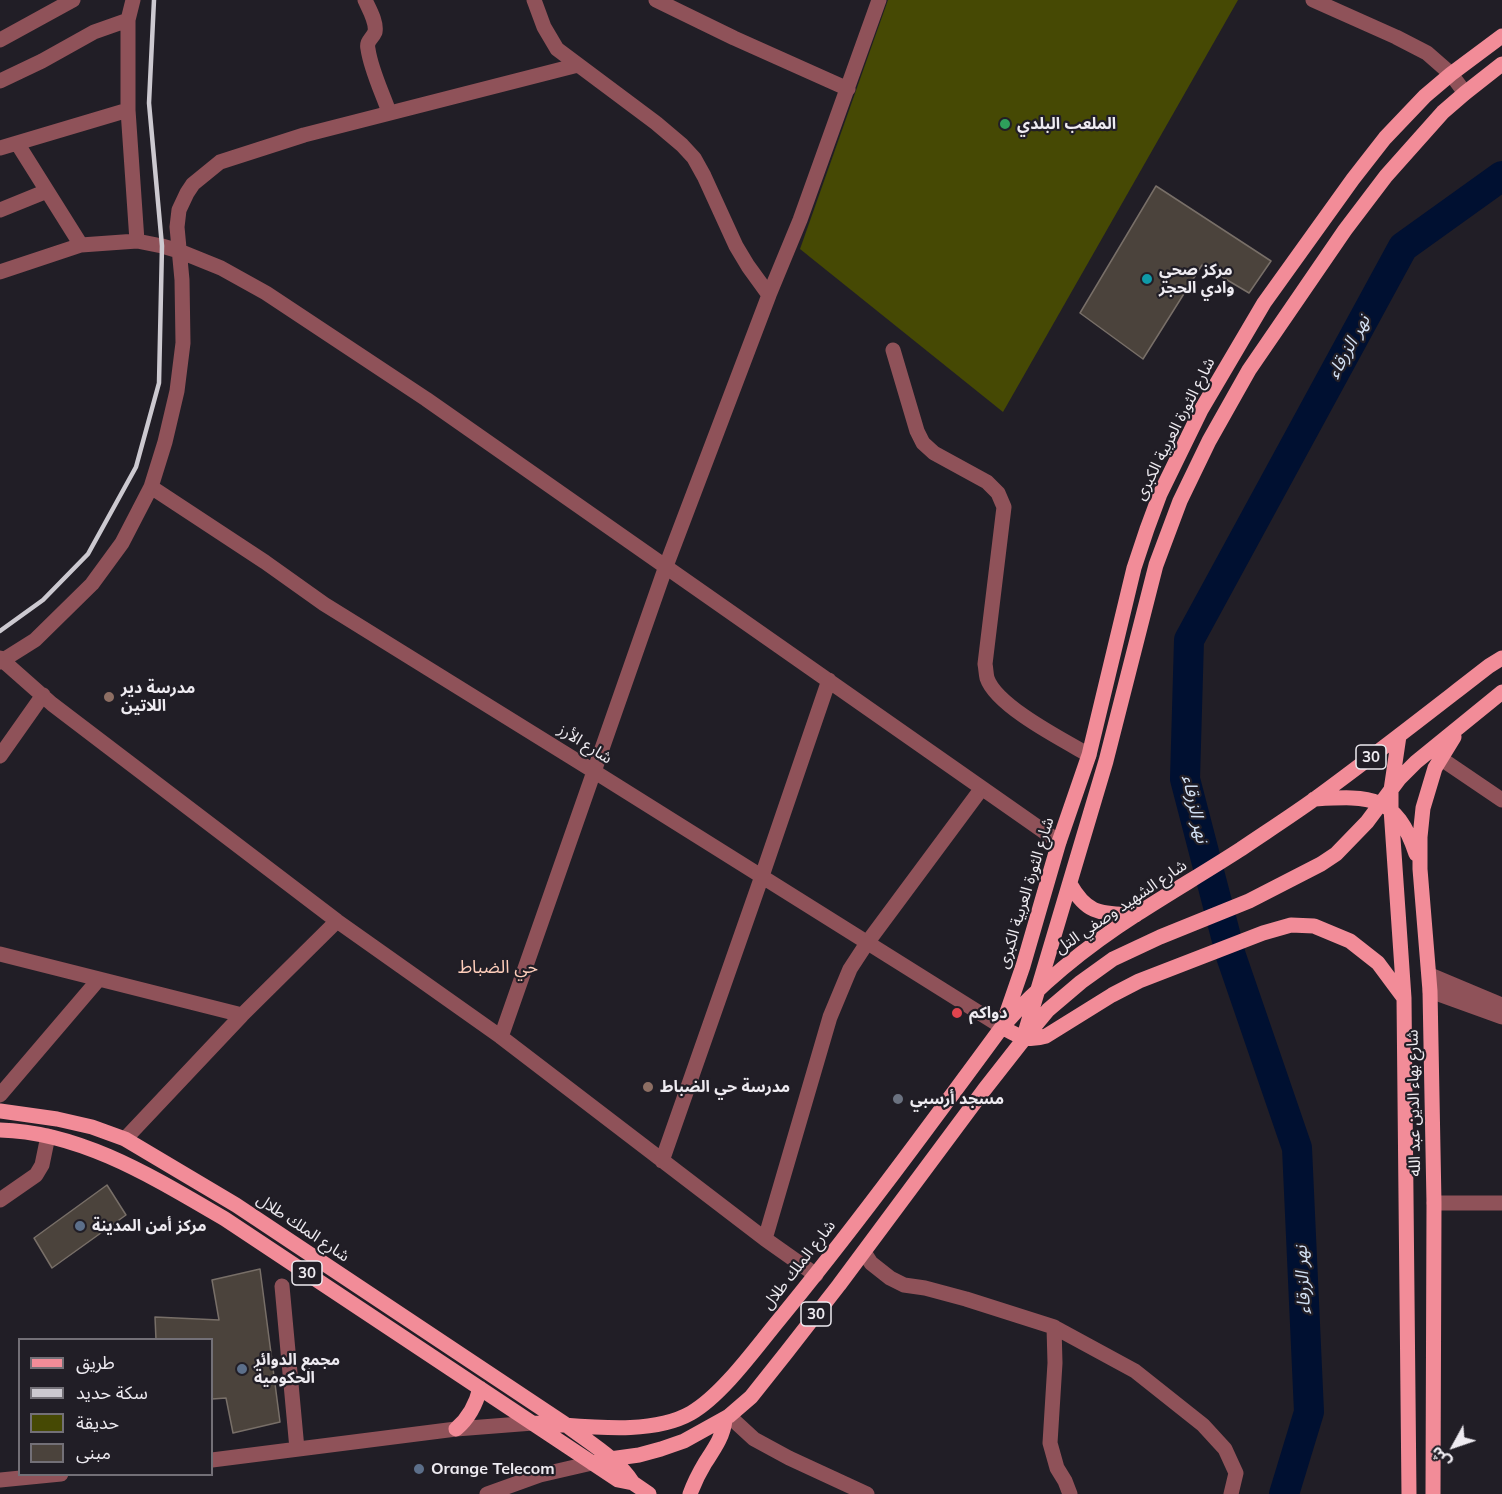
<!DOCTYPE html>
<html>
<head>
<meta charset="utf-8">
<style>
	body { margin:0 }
	#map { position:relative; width:1502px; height:1494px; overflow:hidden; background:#211e26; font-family:Mulish,"Noto Sans Arabic",sans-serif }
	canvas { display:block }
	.legend { position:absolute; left:18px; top:1338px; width:195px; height:138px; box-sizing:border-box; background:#211e26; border:2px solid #737077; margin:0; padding:8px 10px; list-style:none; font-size:18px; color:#eeebf1 }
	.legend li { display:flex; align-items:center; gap:12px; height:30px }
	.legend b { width:30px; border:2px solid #737077 }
	.north { position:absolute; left:1424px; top:1416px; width:60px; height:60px; -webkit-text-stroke:4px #211e26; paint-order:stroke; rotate:230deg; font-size:16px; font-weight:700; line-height:24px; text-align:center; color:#eeebf1 }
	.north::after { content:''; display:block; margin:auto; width:21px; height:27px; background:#eeebf1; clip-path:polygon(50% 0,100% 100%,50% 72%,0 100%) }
</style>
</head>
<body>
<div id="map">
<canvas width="1502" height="1494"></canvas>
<ul class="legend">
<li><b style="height:8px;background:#f28c98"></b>طريق</li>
<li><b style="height:8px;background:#ccc9d0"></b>سكة حديد</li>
<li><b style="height:16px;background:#464904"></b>حديقة</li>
<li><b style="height:16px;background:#4b433c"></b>مبنى</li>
</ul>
<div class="north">ش</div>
</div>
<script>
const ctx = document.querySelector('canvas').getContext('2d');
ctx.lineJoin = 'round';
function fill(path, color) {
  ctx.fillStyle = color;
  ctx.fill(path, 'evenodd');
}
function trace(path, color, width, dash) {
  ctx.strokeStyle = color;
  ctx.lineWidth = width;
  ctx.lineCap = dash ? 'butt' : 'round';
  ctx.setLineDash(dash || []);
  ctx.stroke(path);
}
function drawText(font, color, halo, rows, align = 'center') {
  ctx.font = font + ' Mulish,"Noto Sans Arabic",sans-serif';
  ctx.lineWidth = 4.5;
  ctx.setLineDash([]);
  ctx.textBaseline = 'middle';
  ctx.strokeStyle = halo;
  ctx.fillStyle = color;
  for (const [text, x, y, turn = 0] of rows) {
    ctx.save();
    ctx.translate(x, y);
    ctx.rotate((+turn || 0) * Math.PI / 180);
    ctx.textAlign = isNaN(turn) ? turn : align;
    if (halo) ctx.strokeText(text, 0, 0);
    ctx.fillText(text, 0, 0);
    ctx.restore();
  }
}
fill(new Path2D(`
	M888,0H1238L1003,412L800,249Z`), '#464904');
trace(new Path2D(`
	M1284,1494L1309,1412L1297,1148L1231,956L1185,779L1189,640L1403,247L1502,176`), '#001031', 30);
const building = new Path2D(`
	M1156,186L1271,261L1249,293L1202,265L1143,359L1080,313Z
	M107,1185L126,1215L52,1268L34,1238Z
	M260,1269L280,1422L233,1433L226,1398L212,1399V1340H156L155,1317L219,1320L212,1280Z`);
fill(building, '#4b433c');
trace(building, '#786f68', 1.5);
trace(new Path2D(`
	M133,0L128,20V110L137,241
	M365,0C369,9 377,22 375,32C372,39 366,41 368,49C371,70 382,92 389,112
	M534,0L544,27L557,49L656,123L682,145L694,158L704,176L736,246L748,266L769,295
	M656,0L734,38L848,89
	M1313,0L1396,37L1427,53L1451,74L1465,93
	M0,40L73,0
	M0,81L42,61L94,32L128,20
	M17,143L81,245
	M0,148L128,110
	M0,210L47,191
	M0,272L81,245L137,241L162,246L179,251L221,268L266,293L426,399L1059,842
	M893,350L917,431L923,443L934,453L987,482L998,493L1004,507L985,664C986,669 986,674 987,678C996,706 1063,740 1089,755
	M151,487L265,562L324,604L595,772L1002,1027
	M0,658L52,704L337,921L501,1037L765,1239L816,1275
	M0,662L35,640L92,584L122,543L151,487L165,442L177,391L183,343L182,280L177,227L179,210L187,193L193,184L220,162L304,135L578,65
	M0,756L43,695
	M1440,758L1502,800
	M0,954L242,1015
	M1430,975L1502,1005
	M1430,991L1502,1017
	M501,1037L666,566L769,295L800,220L879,0
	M0,1095L99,979
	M125,1139L242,1015L337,921
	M662,1161L762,876L829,680
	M0,1200L36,1175L42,1165L48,1136
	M1434,1203H1502
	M765,1239L830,1017L850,969L867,943L982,788
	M864,1252L871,1263L890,1278L904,1285L925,1288L966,1299L1054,1327L1055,1363L1050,1443L1057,1468L1065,1481L1070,1494
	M282,1286L297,1449
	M1054,1327L1135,1371L1203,1425L1225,1449L1236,1473L1231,1494
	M729,1416L754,1439L789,1458L867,1494
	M212,1460L456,1429L533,1423
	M0,1480L61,1474
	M487,1494L540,1475L592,1463`), '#8f5259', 15);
trace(new Path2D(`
	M1399,736L1391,790V809L1404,998L1409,1494
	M1314,799C1370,796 1396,794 1416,854
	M1070,884C1088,916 1102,913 1136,915
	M1005,1018L1023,966L1059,842L1089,755L1134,568L1147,529L1160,494L1201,410L1264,303L1353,179L1385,138L1425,96L1451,74L1502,36
	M1002,1027C1020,1037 1026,1042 1046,1036L1112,995L1139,981L1263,933L1291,925L1314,926L1350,941L1378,963L1404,998
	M1025,1033L1106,761L1156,565L1180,501L1209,441L1249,370L1345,230L1386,176L1443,112L1465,93L1502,64
	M0,1111L57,1119L92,1127L125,1139L236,1205L565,1424C588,1442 617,1458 633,1483
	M0,1130C82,1132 156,1179 225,1219L618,1480L633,1483L649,1494
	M533,1423C580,1425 649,1437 691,1413C722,1395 755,1349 778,1321C856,1226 929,1126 1002,1027C1041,983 1087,946 1137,914C1171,892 1207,871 1241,849C1266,832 1291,816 1316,798C1375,755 1432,710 1489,666L1502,658
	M456,1429C469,1418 476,1405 480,1388
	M592,1463L610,1459L639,1455L661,1449L684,1441L729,1416L751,1397L786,1353L839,1285L984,1090L1024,1039L1048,1010L1081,982L1113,959L1160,937L1249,901L1321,864L1336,854L1367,822L1399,779L1416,762L1502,692
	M690,1494C694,1483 699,1473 705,1463C714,1449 723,1437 725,1420
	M1433,1494L1434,1203L1430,991L1420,869V837L1423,808L1435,768L1454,737`), '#f28c98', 15);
trace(new Path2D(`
	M0,631L43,600L88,554L136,467L159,383L162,246L149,103L154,0`), '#ccc9d0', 4.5);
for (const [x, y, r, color] of [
	[1005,124,6,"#2e9e5b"],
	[1147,279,6,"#0f9aa8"],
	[109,697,6,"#8d6e63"],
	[957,1013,6,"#e0444e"],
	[648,1087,6,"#8d6e63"],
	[898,1099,6,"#6b7280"],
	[80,1226,6,"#5c6f8a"],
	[242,1369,6,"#5c6f8a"],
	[419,1469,6,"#5c6f8a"]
]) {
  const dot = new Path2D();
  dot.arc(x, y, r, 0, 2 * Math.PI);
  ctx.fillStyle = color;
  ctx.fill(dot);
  trace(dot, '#211e26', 2);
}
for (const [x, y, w] of [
	[1371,757,30],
	[307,1273,30],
	[816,1314,30]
]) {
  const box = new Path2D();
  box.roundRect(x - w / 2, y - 12, w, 24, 4.5);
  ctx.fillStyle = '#211e26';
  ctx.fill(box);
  trace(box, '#eeebf1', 1.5);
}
drawText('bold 15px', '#eeebf1', null, [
	["30",1371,757],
	["30",307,1273],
	["30",816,1314]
]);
drawText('bold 16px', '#eeebf1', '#211e26', [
	["الملعب البلدي",1017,124],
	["مركز صحي",1159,270],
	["وادي الحجر",1159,288],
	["مدرسة دير",121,688],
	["اللاتين",121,706],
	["دواكم",969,1013],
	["مدرسة حي الضباط",660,1087],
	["مسجد أرسبي",910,1099],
	["مركز أمن المدينة",92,1226],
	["مجمع الدوائر",254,1360],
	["الحكومية",254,1378],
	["Orange Telecom",431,1469]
], 'left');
drawText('16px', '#eeebf1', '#211e26', [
	["شارع الثورة العربية الكبرى",1175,429,-63],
	["شارع الأرز",585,744,32],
	["شارع الثورة العربية الكبرى",1026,893,-73],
	["شارع الشهيد وصفي التل",1121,907,-34],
	["شارع بهاء الدين عبد الله",1414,1103,-91],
	["شارع الملك طلال",303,1228,34],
	["شارع الملك طلال",799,1265,-52]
]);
drawText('italic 18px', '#d1dff2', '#211e26', [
	["نهر الزرقاء",1349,347,-61],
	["نهر الزرقاء",1195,809,78],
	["نهر الزرقاء",1303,1280,-93]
]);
drawText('18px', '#fecebb', '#211e26', [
	["حي الضباط",498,968]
]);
</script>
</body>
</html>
